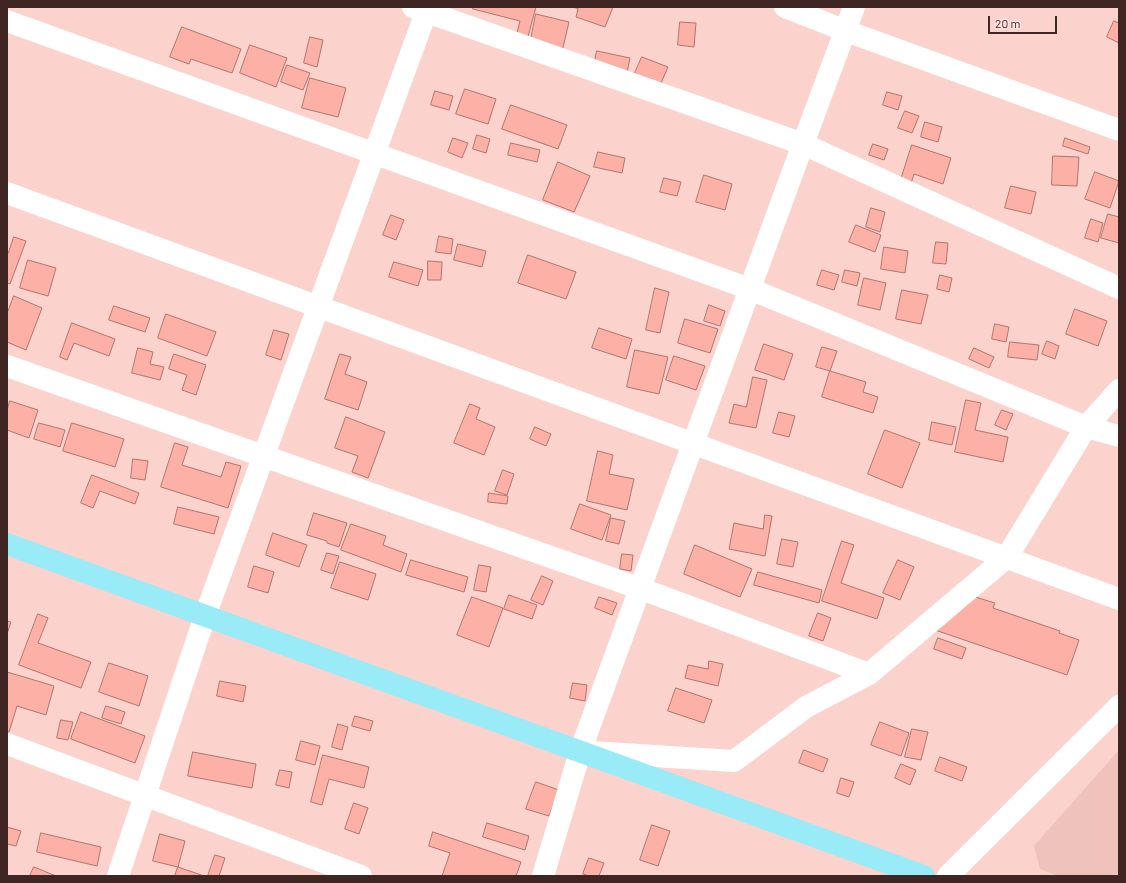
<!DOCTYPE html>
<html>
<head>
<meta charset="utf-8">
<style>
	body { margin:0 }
	#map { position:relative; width:1126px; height:883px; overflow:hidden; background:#fbd2cc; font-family:Barlow,sans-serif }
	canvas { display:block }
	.frame { position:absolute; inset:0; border:8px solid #402623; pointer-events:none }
	.scale { position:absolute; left:988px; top:16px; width:69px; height:18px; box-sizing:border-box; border:2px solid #402623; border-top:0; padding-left:5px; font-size:12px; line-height:14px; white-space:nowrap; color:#402623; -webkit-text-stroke:3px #ffe3df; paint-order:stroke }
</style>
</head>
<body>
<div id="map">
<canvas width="1126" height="883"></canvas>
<div class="frame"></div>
<div class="scale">20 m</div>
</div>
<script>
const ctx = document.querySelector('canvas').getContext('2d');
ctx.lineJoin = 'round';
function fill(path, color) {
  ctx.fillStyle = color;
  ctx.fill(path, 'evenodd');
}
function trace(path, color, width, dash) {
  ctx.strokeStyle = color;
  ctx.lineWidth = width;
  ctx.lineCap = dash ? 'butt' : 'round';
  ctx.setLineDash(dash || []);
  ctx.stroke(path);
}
fill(new Path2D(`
	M1119,750V876H1058L1040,869L1034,846Z`), '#efc2bb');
const building = new Path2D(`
	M473,7H536L524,51L513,48L520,21L473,9Z
	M573,7H613L605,27L576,17L578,9Z
	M536,14L569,22L561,56L529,49Z
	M1114,21L1119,23V43L1107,37Z
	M680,22L696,23L694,47L678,45Z
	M182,27L241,49L232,73L191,59L189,64L170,57Z
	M310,37L323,40L317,67L304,63Z
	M250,45L287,58L276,87L240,73Z
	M597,51L630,58L627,73L594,66Z
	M642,57L668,67L658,90L632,80Z
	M287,65L310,73L303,90L281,82Z
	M310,78L346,88L338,117L302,108Z
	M465,89L496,99L488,124L456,114Z
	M435,91L453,96L449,110L431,105Z
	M887,92L902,96L898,110L883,105Z
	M511,105L567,125L558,149L502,129Z
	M905,111L919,116L912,133L898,128Z
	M925,122L942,127L938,142L921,137Z
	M477,135L490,139L486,153L473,149Z
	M453,138L468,143L462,158L448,152Z
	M1065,138L1090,147L1088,154L1063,146Z
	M511,143L540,150L537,162L508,155Z
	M873,144L888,149L884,160L869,155Z
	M912,145L951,158L943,184L914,174L909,190L899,186Z
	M598,152L625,158L622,173L594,167Z
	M1053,156L1079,157L1077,186L1052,185Z
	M558,162L590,176L574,212L543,200Z
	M1095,172L1119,181L1110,208L1085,199Z
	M704,175L732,184L725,210L696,202Z
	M664,178L681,182L677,196L660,192Z
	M1011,186L1036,192L1031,214L1005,208Z
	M871,208L885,212L880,232L866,227Z
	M1108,214L1119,217V243L1101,238Z
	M391,215L404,220L396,240L383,235Z
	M1091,219L1103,223L1098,242L1085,238Z
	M856,225L881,235L875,252L849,242Z
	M439,236L453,239L451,254L436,252Z
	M14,237L26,241L10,284L7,283V253H8Z
	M936,242L948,243L946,264L933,263Z
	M458,244L486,251L482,267L454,260Z
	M884,247L908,251L905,273L881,269Z
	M528,255L576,272L566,299L518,283Z
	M28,260L56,268L48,296L20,288Z
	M428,261L442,262L441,280H428Z
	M394,262L423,270L418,286L389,277Z
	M822,270L839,275L834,290L817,285Z
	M845,270L860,273L857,286L842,282Z
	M940,275L952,278L949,292L937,289Z
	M864,278L886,283L880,310L858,305Z
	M655,288L669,292L660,333L646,330Z
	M902,290L928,295L921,324L896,319Z
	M14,296L42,308L26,350L7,342V314Z
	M709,305L725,311L720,326L704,321Z
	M114,306L150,318L145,332L109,320Z
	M1075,309L1107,321L1098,346L1066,334Z
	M166,314L216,332L207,356L158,338Z
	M685,319L718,329L710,353L678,343Z
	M72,323L115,339L109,356L74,343L67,360L60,357Z
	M995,324L1009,327L1006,342L992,339Z
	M599,328L632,339L626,359L592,348Z
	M274,330L289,334L281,360L266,355Z
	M1047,341L1059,346L1055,359L1042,354Z
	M1010,342L1039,345L1037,360L1008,357Z
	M764,344L793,354L784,380L755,370Z
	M822,347L837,351L830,371L816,367Z
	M138,348L153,352L150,364L164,367L160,380L132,373Z
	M974,348L994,357L989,368L969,359Z
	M635,350L668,357L659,394L627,387Z
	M174,354L206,365L196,395L182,390L187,375L169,369Z
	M340,354L351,357L345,374L367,382L358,410L325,399Z
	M674,356L705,366L696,390L666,380Z
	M830,371L866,382L863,392L878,397L873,413L822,397Z
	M753,377L767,380L756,428L729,423L734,404L746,407Z
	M966,400L981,403L975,430L1008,437L1003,462L955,452Z
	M10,401L38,410L29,438L7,430V411Z
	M470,404L480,408L476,419L495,427L484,455L454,443Z
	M1002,410L1013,414L1006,430L995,425Z
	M779,412L795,416L789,437L773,433Z
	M346,417L385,432L368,478L352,472L358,456L335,448Z
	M932,422L956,427L952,445L929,440Z
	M39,423L65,430L60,447L34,439Z
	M72,423L124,439L115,467L63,451Z
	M535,427L551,434L546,446L530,439Z
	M885,430L920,443L902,488L868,474Z
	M175,443L188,447L182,465L221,477L226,462L241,466L228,508L161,487Z
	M598,451L613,455L609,474L634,479L627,510L587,501Z
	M133,459L148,461L145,480L131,478Z
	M503,470L514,474L507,495L495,491Z
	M92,475L139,493L135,504L100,491L93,508L81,503Z
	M489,493L508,496L507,504L488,502Z
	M580,504L611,515L602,540L571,529Z
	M178,507L219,517L214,534L174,524Z
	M314,513L347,523L339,547L327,543V541L307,535Z
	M765,515L772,516L765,556L729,549L734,523L763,529Z
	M611,518L625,521L619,544L606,541Z
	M351,524L386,536L383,545L407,554L401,572L341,550Z
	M273,533L307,545L299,567L266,555Z
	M782,539L798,542L793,567L777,564Z
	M842,541L854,545L841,583L884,598L877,619L822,601Z
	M695,545L752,569L740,597L684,574Z
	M327,553L339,556L333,574L321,570Z
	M622,554L633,555L631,571L620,569Z
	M411,560L468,577L464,592L406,575Z
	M898,560L914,567L900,600L883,593Z
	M340,562L376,574L368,600L331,588Z
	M479,565L491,567L486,592L474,590Z
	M254,566L274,572L268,593L248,587Z
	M758,572L822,590L819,603L754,585Z
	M542,576L553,581L543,605L531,600Z
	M959,592L995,603L993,608L1060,631L1059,633L1079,640L1067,675L935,630Z
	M509,595L537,605L532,619L504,609Z
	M472,597L503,608L489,647L457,635Z
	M599,597L617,603L612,615L595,608Z
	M818,613L831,618L823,641L809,636Z
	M38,614L48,618L38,643L91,662L81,688L19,665Z
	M7,621L11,622L7,634Z
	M938,638L966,648L962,659L934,649Z
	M709,661L723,664L718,686L685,678L688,665L708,669Z
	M109,663L148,676L139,706L99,692Z
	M7,672L54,686L46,715L17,706L9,732L7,731Z
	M220,681L246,686L243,702L217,696Z
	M573,683L587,685L585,701L570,698Z
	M676,688L712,700L704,723L668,711Z
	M106,706L125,712L121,724L102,718Z
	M81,712L145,736L135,763L71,739Z
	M355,716L373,721L370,731L352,726Z
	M61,720L73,722L68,740L57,738Z
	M880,722L909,733L901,756L871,745Z
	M338,724L348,727L342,750L332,747Z
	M912,729L928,732L921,760L905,757Z
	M301,741L320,746L315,765L296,760Z
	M804,750L828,759L823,772L799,763Z
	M193,752L256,764L252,788L188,776Z
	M323,755L369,767L364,788L329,779L322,805L311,802Z
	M940,757L967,767L962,781L935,771Z
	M901,764L916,770L910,785L895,778Z
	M280,770L292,772L289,788L276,785Z
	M841,778L854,782L849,797L837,793Z
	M536,782L559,790L549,816L526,809Z
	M354,803L368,808L359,834L345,829Z
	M487,823L529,836L525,850L483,837Z
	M652,825L670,831L658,866L640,860Z
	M7,827L21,831L16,846L7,844Z
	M433,832L521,862L516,876H442L450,853L429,846Z
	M41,833L101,847L97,866L37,852Z
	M160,834L185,841L178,867L153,861Z
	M215,855L225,858L219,876H208Z
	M589,858L604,863L599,876H589L583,874Z
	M34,867L56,876H30Z
	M178,867L204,876H175Z`);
fill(building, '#fcb0a6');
trace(building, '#b2756d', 1);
trace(new Path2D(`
	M413,7L803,144L1119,288
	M785,7L846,31L1119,130
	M7,21L750,289L1086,427L1119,436
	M7,193L1119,599
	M7,366L639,588L869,674
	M7,744L361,876
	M591,752L734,761L806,707L869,674L1007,557L1086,427L1119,390
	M118,876L205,616L428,7
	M543,876L580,752L803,144L854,7
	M948,876L1119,706`), '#fff', 22);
trace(new Path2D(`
	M7,544L924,876`), '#99ebf7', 22);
</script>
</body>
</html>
